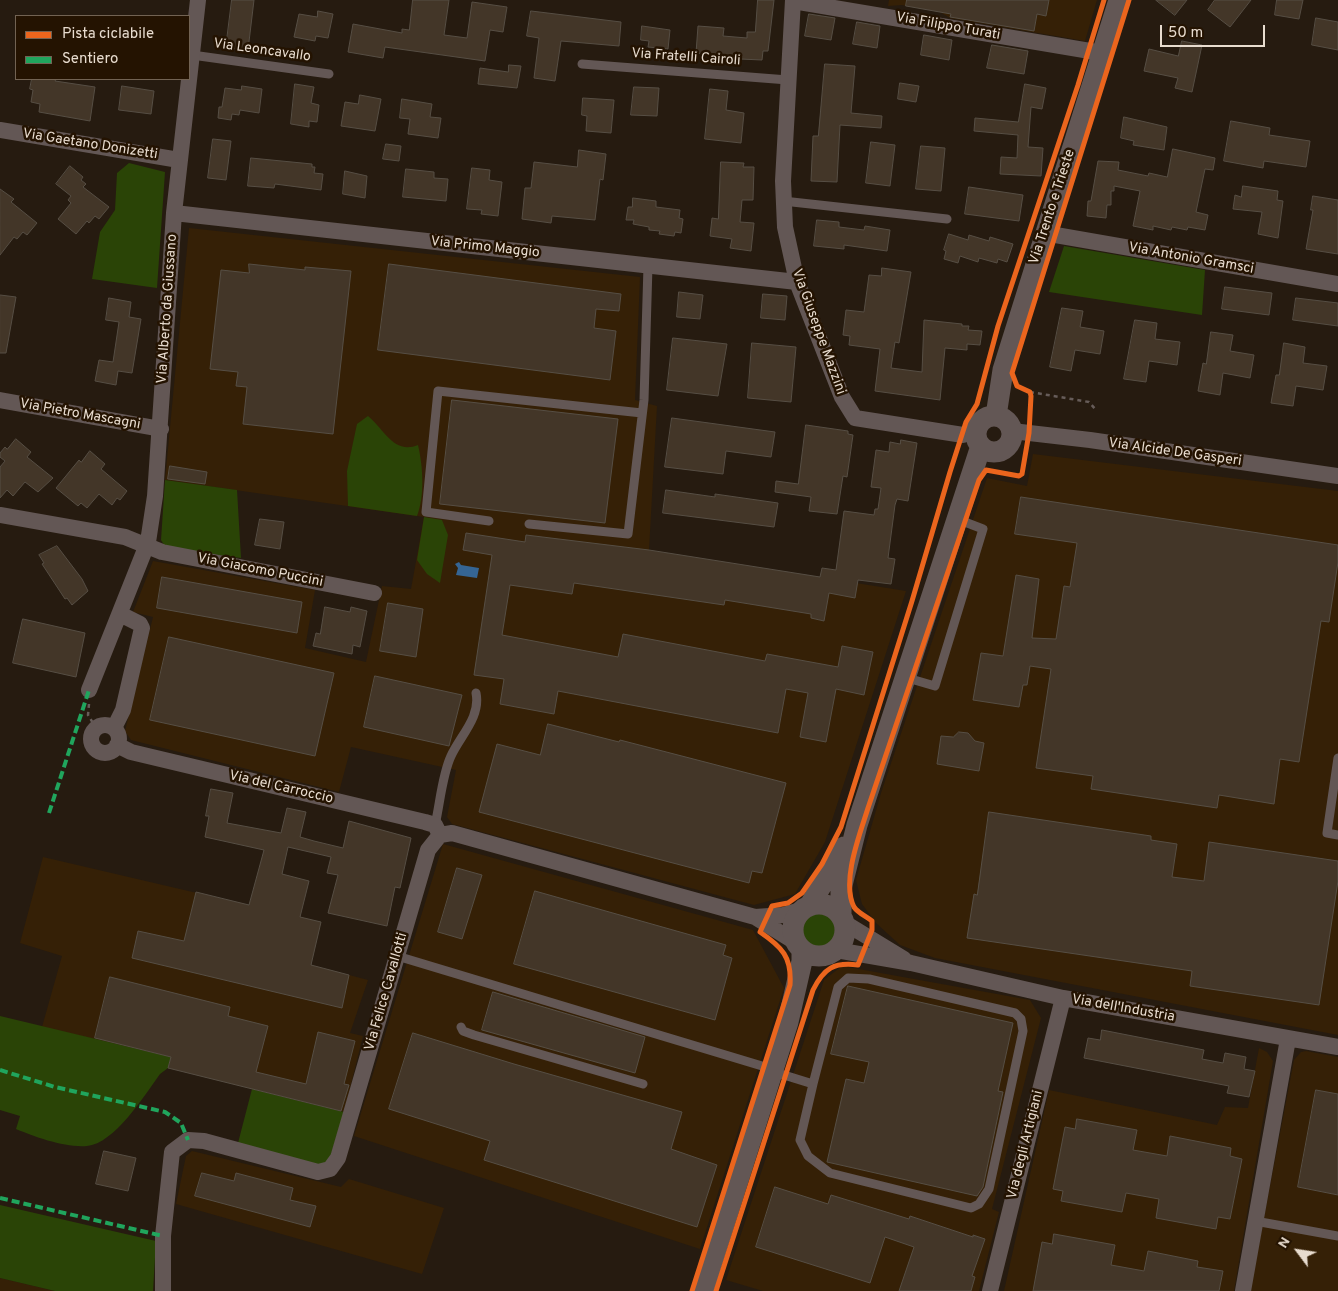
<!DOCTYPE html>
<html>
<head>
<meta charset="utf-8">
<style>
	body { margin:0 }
	#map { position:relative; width:1338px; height:1291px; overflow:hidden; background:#261b10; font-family:Overpass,sans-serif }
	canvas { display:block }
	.legend { position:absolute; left:15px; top:15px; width:175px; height:65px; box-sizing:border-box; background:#241301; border:1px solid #726353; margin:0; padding:6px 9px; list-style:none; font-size:15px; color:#e8dccf }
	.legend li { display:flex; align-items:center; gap:10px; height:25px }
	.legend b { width:25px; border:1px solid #726353 }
	.north { position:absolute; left:1273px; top:1226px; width:50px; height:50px; -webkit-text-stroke:4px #241301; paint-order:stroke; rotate:301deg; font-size:14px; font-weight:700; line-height:20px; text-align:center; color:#e8dccf }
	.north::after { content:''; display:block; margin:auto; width:18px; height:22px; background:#e8dccf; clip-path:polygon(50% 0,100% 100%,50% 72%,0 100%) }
	.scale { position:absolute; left:1160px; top:25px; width:105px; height:22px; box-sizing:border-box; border:2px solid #e8dccf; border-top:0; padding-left:6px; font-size:15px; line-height:18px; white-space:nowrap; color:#e8dccf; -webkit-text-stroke:4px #241301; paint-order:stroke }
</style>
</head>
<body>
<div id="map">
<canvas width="1338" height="1291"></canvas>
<ul class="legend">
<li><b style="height:6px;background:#eb651d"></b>Pista ciclabile</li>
<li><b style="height:6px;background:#20a55d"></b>Sentiero</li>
</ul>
<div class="north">N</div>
<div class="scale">50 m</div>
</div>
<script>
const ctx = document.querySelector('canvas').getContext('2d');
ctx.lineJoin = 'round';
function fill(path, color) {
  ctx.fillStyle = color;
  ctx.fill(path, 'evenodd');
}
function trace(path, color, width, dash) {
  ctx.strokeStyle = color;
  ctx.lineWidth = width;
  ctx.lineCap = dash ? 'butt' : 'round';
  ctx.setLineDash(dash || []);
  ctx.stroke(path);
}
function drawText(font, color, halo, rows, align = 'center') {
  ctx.font = font + ' Overpass,sans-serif';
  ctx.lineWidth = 5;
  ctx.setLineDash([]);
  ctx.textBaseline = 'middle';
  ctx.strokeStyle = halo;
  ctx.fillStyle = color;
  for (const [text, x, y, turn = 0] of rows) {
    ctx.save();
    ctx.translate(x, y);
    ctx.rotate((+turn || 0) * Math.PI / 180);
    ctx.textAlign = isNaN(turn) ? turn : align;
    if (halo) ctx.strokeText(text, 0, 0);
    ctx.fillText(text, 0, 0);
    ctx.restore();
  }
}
fill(new Path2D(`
	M889,0H1097L1085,41L950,18L940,12L902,5L888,6Z
	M189,228L640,277L635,400L657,406L649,550L906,591L825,842L795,894L754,905L452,824L447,817L456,770L351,747L339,792L131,740L125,731L153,617L133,612L153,561L315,590L305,648L366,662L382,586L411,589L424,517L165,480Z
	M1033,454L1338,491V1035L935,958L900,945L876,923L862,904L856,880L881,793L987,478L1027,486Z
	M443,844L753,930L784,988L700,1249L354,1136Z
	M43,857L321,922L311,965L368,980L350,1033L363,1036L344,1112L168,1068L171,1057L42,1027L62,956L20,943Z
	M842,966L1030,1000L1041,1018L992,1209L999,1212L979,1291H763L726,1280L824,980Z
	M1259,1048L1267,1052L1273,1061L1234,1291H1004L1049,1090L1217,1125L1225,1107L1248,1108Z
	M1306,1051L1338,1057V1291H1250L1294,1060L1301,1052Z
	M192,1151L341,1187L349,1179L444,1208L422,1274L176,1204L186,1156Z
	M0,1278L55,1291H0Z`), '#352006');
fill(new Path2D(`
	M129,163L165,172L157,288L92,279L100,232L115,210L117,173Z
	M1064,246L1205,270L1202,315L1049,292Z
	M368,416C384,429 394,455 418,445C423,466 425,496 417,516L348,506L347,471L357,424Z
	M165,480L237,490L241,558L166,548L161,540Z
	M424,517L442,520L448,535L440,583L427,574L417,560Z
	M801 930a19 19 0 1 1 38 0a19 19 0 1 1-38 0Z
	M0,1016L171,1057L168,1068L160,1074C145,1095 114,1144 87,1146C66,1148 35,1137 16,1129L20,1116L0,1110Z
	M252,1089L344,1112L329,1161L320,1165L238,1143Z
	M0,1205L156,1241L153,1291H55L0,1278Z`), '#2a4406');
fill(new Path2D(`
	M459,562L461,565L479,568L477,578L456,575L458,568L455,564Z`), '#356594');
const building = new Path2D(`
	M232,0H254L248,50L226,48Z
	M413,0H449L444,35L467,38L472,2L507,7L503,32L490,30L485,61L385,47L383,58L348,52L353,24L402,33V29L409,30Z
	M758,0H774L768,51H763L762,60L740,59V56L696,53L698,26L724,28L723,36L747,38V32H755Z
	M907,0H1049L1046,16L1037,14L1034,31L950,17L951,14L906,6Z
	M1156,0H1187L1175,15Z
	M1215,0H1251L1230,27L1208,10Z
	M1277,0H1303L1299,19L1275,15Z
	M318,11L333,14L328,38L316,36L315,41L294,37L299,14L317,17Z
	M531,11L621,22L619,46L561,41L555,81L534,78L539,38L527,36Z
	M809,14L835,18L831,40L805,36Z
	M1316,18L1338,22V50L1312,45Z
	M857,22L880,26L877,48L853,44Z
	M642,26L670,30L668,49L648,47L649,41L641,40Z
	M924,35L952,40L949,60L921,55Z
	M1182,41L1202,45L1192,92L1175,88L1178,78L1144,71L1149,49L1178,56Z
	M992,45L1028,51L1024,74L987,68Z
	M825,64L855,66L851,113L882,116L881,128L840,125L837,182L811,181L813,136H818Z
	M509,65L521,66L517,88L478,84L480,68L508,72Z
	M32,79H56L55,81L95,87L90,121L39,112L40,104L31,102L33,90L30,89Z
	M900,83L919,86L916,102L898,99Z
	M295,84L314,87L311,103L319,105L317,122L309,121V127L291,124Z
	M1025,84L1046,88L1042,109L1031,107L1028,147L1043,148L1041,176L1000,174L1001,157L1017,158L1018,135L974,131L975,118L1018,122Z
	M122,86L154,91L151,114L119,110Z
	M242,86L262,89L259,113L240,110L239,115L232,114L231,120L218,118L219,107H222L225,88L241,90Z
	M634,87L659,88L657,116L631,115Z
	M710,89L728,91L726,110L744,113L741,143L705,139Z
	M360,95L381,99L375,131L341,126L345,102L358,104Z
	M583,98L614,100L611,133L586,131L587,116L582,115Z
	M402,99L432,104L430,117L441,118L438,138L408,134L410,119L400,118Z
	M1124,117L1167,127L1164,150L1133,145L1134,141L1121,138Z
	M1231,121L1270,128L1269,135L1310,141L1306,167L1264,161L1263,168L1224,161Z
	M213,139L231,141L226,180L208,178Z
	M871,142L895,145L890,186L866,183Z
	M386,144L401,146L399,161L383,159Z
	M921,146L945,148L941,191L916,189Z
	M1173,149L1215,158L1213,170L1205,169L1196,212L1208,215L1205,230L1188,227L1187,230L1172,227L1171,230L1153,226V230L1133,226L1140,191L1114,186V191H1111V205H1107L1106,218L1087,216L1088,201H1091L1098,161L1119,162L1118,170L1148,176L1149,173L1167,177Z
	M579,150L606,154L603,180L600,179L595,220L552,216L551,223L522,219L525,188H531L534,162L577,167Z
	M251,158L312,164V167H315L314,173L323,174L321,190L275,184L274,188L248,186Z
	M721,162L744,163L743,167H754L753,200H742L740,222L754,223L751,251L730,248L732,239L710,236L712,218L718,219Z
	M70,166L83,177L81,180L86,184L83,187L109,207L99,219L95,216L89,223L87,221L76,234L58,219L71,203L68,200L71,196L56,184Z
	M472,168L490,170L489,180L502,182L498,216L481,214L482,210L467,209Z
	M406,169L434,172V178L448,179L446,201L403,197Z
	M345,171L367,176L365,198L343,194Z
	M1243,186L1278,191L1277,200L1283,201L1278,238L1258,234L1262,212L1233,209L1235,195L1241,197Z
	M969,187L1023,195L1019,221L965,214Z
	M0,189L14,199L11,202L37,223L27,235L23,232L17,239L14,237L0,255Z
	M1313,196L1338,200V254L1306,249L1313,210H1311Z
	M633,198L656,201V207L680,210L679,218L683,219L681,233L675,232L674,236L659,234L660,231L649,230V227L633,224L634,220H626L628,207H632Z
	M817,220L839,222V227L864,230L865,226L890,230L887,251L844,245V249L814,246Z
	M949,234L968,240L969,235L989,241L990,237L1013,244L1007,262L998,259L997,263L979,258L978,262L960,256L958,263L944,259L946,251L944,250Z
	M249,264L305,270V267L351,271L333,434L243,424L247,387L236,386L238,372L210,369L221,270L249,273Z
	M389,264L621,294L619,311L596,309L594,328L616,331L610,380L378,350Z
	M882,268L911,272L899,343L895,342L891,368L922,372L924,320L962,324V326H969L968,330L982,331L980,345L967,344V350L945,348L940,400L875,391L880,349L849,345L850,336L843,335L846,310L864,312L869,275L881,276Z
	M1225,287L1272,293L1269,315L1222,309Z
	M679,292L703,295L700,319L677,317Z
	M763,294L787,296L785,320L761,318Z
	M0,295L16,297L6,353H0Z
	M109,298L131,302L129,317L141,319L132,373L118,371L116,385L95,381L99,360L113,362L119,322L106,320Z
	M1296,298L1338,303V326L1293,320Z
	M1062,308L1083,311L1080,327L1104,331L1100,354L1075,350L1071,371L1050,367Z
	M1135,320L1157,323L1155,339L1180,342L1177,365L1149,361L1146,382L1124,379Z
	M1211,332L1233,335L1230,351L1254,355L1250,378L1223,373L1220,395L1198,391L1203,363L1206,364Z
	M673,338L727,344L718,396L667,390Z
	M752,343L796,347L791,402L748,398Z
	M1284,343L1305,347L1303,363L1327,366L1323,390L1296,386L1293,406L1271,403L1276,375H1279Z
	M452,400L618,419L605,523L440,504Z
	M672,418L775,432L771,457L726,451L723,474L665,467Z
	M806,425L848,431V434L853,435L847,477L843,476L837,514L809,511L811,497L775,492L776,481L798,484Z
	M16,439L31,452L27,457L53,478L38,492L25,482L13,496L7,490L0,498V467L5,461L0,457V453L5,447L7,449Z
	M901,440L917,443L908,501L897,499L895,505L888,558L895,559L891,584L858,580L855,598L829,593L824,621L811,618V614L725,600L724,605L574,583L572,594L510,585L502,635L618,657L623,634L765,661L767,654L838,667L842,646L873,652L864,695L836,689L826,742L800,737L808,693L786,689L778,733L558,691L554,714L500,704L504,679L474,675L492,555L463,550L466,533L525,542L526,535L649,550L820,577L822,568L836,570L844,511L874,515L875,509H878L881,488L871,487L876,450L889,452L890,442L900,444Z
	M90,451L105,464L101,469L127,491L120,500L117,498L112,505L99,494L87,508L81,503L78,506L56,488L79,460L81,462Z
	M170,466L207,472L205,484L168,479Z
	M666,490L715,497V494L778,503L774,527L663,513Z
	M1021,497L1338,545V562L1329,622L1321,621L1299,762L1280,759L1274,804L1219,795L1217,808L1091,789L1093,776L1036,768L1051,669L1030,666L1027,685H1023L1019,707L973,700L981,653L1003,656L1016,575L1039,579L1032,638L1056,639L1064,586L1070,587L1077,543L1015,534Z
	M260,519L284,522L280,549L255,545Z
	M57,546L82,579L88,591L72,605L67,598L65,599L42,564L44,563L39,555Z
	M162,577L302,602L297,633L157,608Z
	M388,603L423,609L416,657L380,651Z
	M325,607L350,612L351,607L367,611L360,647L353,645L352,654L313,646L316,633L320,634Z
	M23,619L85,633L76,677L13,663Z
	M169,637L334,673L315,756L150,720Z
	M375,676L462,695L449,746L364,727Z
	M548,724L619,742L620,740L786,783L762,873L752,871L749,883L479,812L497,744L540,755Z
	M959,732L968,733L975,741L984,743L979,771L937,764L941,736L953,737Z
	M211,789L233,793L227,823L281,833L287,808L306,812L300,837L314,841L343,848L349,821L411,838L400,888L395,887L387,926L328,913L338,875L327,873L331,857L288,847L282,874L309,881L300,917L321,922L311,965L349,975L342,1008L132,958L138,931L184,941L196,892L249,905L264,850L205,837L209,816H206Z
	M989,812L1151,836V840L1177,844L1172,877L1204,881L1209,842L1338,861V881L1319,1005L1190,986L1192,971L967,938L974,894L977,895Z
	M457,868L482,875L462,939L438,932Z
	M535,891L726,945L723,955L732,958L715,1020L514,964Z
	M110,977L230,1007L228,1016L268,1026L256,1072L306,1084L318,1032L355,1041L344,1084L349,1085L341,1111L168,1068L171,1057L95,1038Z
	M848,986L1013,1023L998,1091L1003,1092L983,1187L977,1196L827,1162L846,1079L864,1083L869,1062L831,1054Z
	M493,992L645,1037L635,1073L482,1030Z
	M1102,1030L1204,1050L1202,1059L1223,1063L1225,1053L1246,1057L1244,1069L1255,1071L1249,1097L1227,1093L1229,1086L1084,1058L1088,1038L1100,1040Z
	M413,1033L514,1064L682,1112L671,1149L717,1165L697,1227L484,1160L490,1141L389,1109Z
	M1316,1090L1338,1094V1195L1298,1187Z
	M1077,1119L1137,1130L1133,1150L1167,1156L1170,1136L1231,1148L1230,1156L1242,1159L1230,1219L1218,1217L1216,1229L1156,1218L1159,1199L1126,1193L1122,1212L1061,1201L1063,1191L1053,1189L1065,1127L1075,1129Z
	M104,1151L136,1158L128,1191L96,1184Z
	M202,1173L234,1181L236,1173L293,1188L290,1200L316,1206L310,1227L195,1196Z
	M775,1187L828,1204L831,1195L909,1219L910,1216L973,1237V1235L985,1239L972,1276L975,1277L971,1291H899L914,1247L885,1237L870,1283L756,1247Z
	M1054,1234L1115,1245L1111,1265L1144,1271L1148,1251L1198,1261L1197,1267L1223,1271L1219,1291H1033L1042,1242L1052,1244Z`);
fill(building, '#433628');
trace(building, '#564e44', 1);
trace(new Path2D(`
	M1030,392L1089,402L1096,410
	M89,704L88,715L96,728`), '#665c59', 2.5, [4, 4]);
trace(new Path2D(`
	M192,55L329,74
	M582,64L788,80
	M783,201L947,219
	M489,521L426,512L438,391L642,413
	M529,524L628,534L644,400L648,266
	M904,677L935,686L983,529L957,519
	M1338,758L1327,833L1338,835
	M435,825C440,804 442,775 451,756C460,736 481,717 476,693
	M397,956L772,1069
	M461,1027L463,1031L474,1035L643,1084
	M771,1071L813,1084L800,1140L808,1156L830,1173L971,1208L979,1204L989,1189L1023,1031L1021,1019L1015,1013L869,979L848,978L838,987L813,1084
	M1255,1221L1338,1236`), '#635755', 9);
trace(new Path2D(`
	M793,0L783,181L785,227L797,282L842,397L855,418L963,435L977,430
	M793,1L1102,53
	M0,130L179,160
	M174,213L797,282
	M1044,233L1338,284
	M0,400L161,429
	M1012,431L1090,440L1338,476
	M0,515L125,537L162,552L374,593
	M89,690L148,542L155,496L174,213L198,0
	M91 739a14 14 0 1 1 28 0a14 14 0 1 1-28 0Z
	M114,728L123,710L142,628L140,624L120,614
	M117,745L131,752L425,822L435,825L440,835
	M755,917L784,915L801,910
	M845,923L904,959
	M836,950L911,963L1063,998L1338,1047
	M163,1291V1236L172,1152L188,1140L204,1141L318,1172L330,1169L338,1158L428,850L440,835L452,833L755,917L795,942
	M990,1291L1063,998
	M1243,1291L1288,1039`), '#635755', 16);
trace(new Path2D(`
	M996,416L1003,370L1119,0
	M976 434a18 18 0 1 1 36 0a18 18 0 1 1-36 0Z
	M793 930a26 26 0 1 1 52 0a26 26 0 1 1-52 0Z
	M810,905L844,847
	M841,915V889L857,825L981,446
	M703,1291L788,1022L802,961V951`), '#635755', 21);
trace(new Path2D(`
	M49,813L89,690
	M0,1070L55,1087L165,1112L181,1123L188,1140
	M0,1198L163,1236`), '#20a55d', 4, [8, 4]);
trace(new Path2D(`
	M692,1291L790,985C792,957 782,947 760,932L772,906L788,903L802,893L822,864L841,827L912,601L950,472L966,422L977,404L998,326L1078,85L1104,0
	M716,1291L813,990C824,968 834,962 858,965L872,930V921C867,917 858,913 854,907C841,881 860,834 868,808L979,480L986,470L1019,476L1022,474L1029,433L1031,396L1030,392L1017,386L1012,373L1129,0`), '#eb651d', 5);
drawText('14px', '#e8dccf', '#241301', [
	["Via Filippo Turati",948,27,10],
	["Via Leoncavallo",262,51,8],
	["Via Fratelli Cairoli",686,58,4],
	["Via Gaetano Donizetti",90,145,9],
	["Via Trento e Trieste",1053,207,-72],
	["Via Primo Maggio",485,248,6],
	["Via Antonio Gramsci",1191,259,10],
	["Via Alberto da Giussano",168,309,-86],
	["Via Giuseppe Mazzini",818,332,70],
	["Via Pietro Mascagni",80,415,10],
	["Via Alcide De Gasperi",1175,453,8],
	["Via Giacomo Puccini",260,571,11],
	["Via del Carroccio",281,788,13],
	["Via Felice Cavallotti",387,992,-74],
	["Via dell'Industria",1123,1009,10],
	["Via degli Artigiani",1026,1145,-76]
]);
</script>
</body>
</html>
